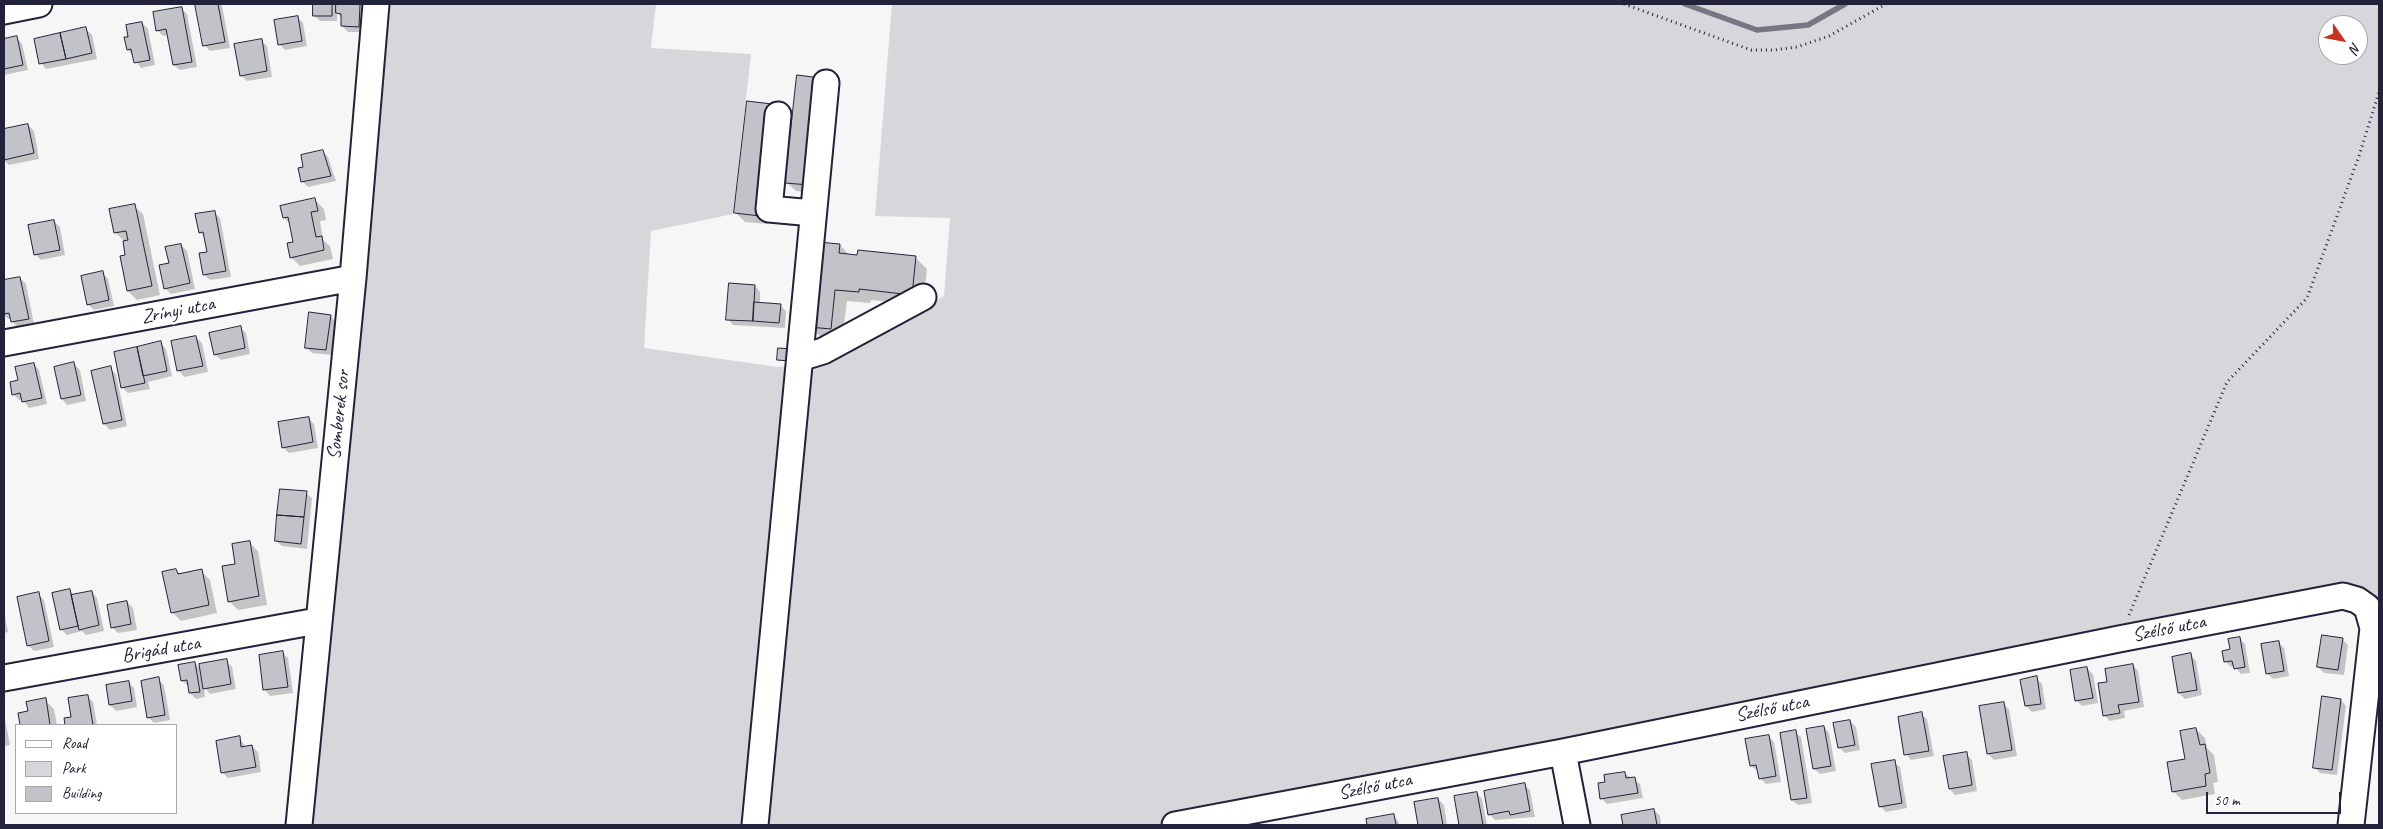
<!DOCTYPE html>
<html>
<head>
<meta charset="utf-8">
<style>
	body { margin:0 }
	#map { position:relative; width:2383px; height:829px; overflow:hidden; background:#f6f6f7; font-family:Caveat,sans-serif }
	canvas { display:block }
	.frame { position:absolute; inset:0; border:5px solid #22223b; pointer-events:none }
	.legend { position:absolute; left:15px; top:724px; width:162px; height:90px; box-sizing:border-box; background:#fff; border:1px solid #a7a7b1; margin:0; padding:6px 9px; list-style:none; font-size:15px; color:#22223b }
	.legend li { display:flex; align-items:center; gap:10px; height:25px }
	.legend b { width:25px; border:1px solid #a7a7b1 }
	.north { position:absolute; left:2318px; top:15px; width:50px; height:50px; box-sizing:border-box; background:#fff; border:1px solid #a7a7b1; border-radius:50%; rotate:123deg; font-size:14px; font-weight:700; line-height:20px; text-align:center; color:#22223b }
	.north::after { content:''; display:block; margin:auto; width:18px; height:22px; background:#c8321e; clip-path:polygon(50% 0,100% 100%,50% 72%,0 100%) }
	.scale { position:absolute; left:2206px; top:792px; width:135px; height:22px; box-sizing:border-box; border:2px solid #22223b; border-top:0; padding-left:6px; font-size:15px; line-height:18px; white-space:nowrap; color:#22223b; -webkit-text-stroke:4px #fff; paint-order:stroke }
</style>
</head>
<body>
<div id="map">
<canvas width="2383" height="829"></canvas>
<div class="frame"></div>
<ul class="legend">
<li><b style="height:6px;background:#fff"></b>Road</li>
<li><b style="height:14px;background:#d7d7db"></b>Park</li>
<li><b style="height:14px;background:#c2c2c9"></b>Building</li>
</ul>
<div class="north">N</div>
<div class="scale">50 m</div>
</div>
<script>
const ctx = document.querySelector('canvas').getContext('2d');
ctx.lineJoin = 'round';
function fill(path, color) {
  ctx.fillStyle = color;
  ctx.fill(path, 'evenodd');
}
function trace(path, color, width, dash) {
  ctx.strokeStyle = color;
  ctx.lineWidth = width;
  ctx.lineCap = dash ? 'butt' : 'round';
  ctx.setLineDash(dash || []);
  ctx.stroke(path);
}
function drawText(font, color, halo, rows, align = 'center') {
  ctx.font = font + ' Caveat,sans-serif';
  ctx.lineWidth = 5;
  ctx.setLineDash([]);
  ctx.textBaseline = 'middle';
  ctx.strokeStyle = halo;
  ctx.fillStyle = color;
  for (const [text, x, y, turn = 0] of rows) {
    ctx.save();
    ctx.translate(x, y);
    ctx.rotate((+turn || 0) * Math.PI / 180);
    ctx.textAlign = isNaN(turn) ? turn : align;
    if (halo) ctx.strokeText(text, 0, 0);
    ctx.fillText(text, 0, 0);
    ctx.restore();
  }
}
fill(new Path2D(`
	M365,4H656L651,48L751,54L733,214L651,231L644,348L778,367L817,364L944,296L950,218L875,216L892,4H2379V611L2353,606L1204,825H293ZM2328,25H2358V55H2328Z`), '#d7d7db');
fill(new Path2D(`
	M197,4H220L222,6L230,48L210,51L205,46Z
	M314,4H365L364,32H348L342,26V18L337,12V21H320L314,15Z
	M181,8L187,14L197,67L180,70L174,65L169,35L163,36L157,30Z
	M297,17L303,23L307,46L285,50L279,44Z
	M142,23L148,29L155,65L141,68L128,50L130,38Z
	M86,29L92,35L97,59L46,69L41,63Z
	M17,38L22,44L28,70L4,75V40Z
	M261,41L267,46L272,77L247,81L241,75Z
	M798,77L817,194L796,191L787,183Z
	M780,114L768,224L745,222L736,213Z
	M28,125L34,131L39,159L9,165L4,160V130Z
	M323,152L328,157L336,181L308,187L302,181L305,168Z
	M315,200L324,209L326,220L320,221L323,240L330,246L333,259L300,266L291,257L294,243L291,225L284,218Z
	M134,206L143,214L160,295L137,300L128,291L127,256L124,241L116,233L111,210Z
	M214,212L220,218L231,277L210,280L204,275L208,253L206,238L200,232Z
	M54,221L60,227L65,255L41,260L36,255Z
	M181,245L187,251L195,289L171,294L165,288L170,264Z
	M840,245L850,256L915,257L927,269L923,306L871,300L870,303L847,301L842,340L822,338L810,326Z
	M103,273L108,279L114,306L94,310L88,304Z
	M20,278L26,284L34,324L18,328L11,319H8L4,315V282Z
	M755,286L760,292V304L780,305L786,311L785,328L733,325L728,319Z
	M330,316L336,322L332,355L312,353L306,347Z
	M240,328L246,333L250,354L221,360L215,354Z
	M196,337L202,343L208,372L184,377L179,371L172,342Z
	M161,343L166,349L172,376L148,382L150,389L128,393L122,387Z
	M34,364L39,370L47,404L29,408L23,400H19L14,395L11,383L19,381Z
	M74,364L80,370L86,401L67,405L62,399Z
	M110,368L116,374L127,426L110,430L104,424Z
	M308,418L314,424L318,448L289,453L283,447Z
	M306,493L312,498L307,549L282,546L276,541Z
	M249,542L258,551L267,605L238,610L229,601L237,565Z
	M176,570L181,575L201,571L210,580L217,613L181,621L172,612Z
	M70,591L75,596L92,592L97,598L104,631L86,635L82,631L67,635L61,629Z
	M38,594L44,600L54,647L34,651L28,645Z
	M127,602L133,608L137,630L118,633L113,628Z
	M4,611L8,632L4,633Z
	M2239,638L2245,644L2250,673L2241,674L2234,666L2231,667L2225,661Z
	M2342,639L2348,645L2344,675L2324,673L2318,667Z
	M2278,642L2284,648L2289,676L2273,679L2267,673Z
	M283,653L288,658L293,693L270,696L265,690L260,656Z
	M2191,655L2196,661L2202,695L2185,699L2179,693L2173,658Z
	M226,661L232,667L236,689L210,694L204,687L205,697L196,699L190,693L189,686L182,681L195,663L201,670Z
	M2133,665L2138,671L2144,707L2124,711L2125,718L2110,721L2104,715L2109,683Z
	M2087,668L2093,674L2098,703L2082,706L2076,700Z
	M2036,678L2042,684L2046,709L2032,712L2026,706Z
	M158,679L164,685L170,720L154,723L148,717Z
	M128,682L134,688L137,707L116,711L110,705L107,686Z
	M87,696L93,702L97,725H67L65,719L73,718Z
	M45,700L54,709L57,725H22L20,714L30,712Z
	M2341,700L2346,706L2337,775L2320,773L2314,767Z
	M2003,704L2009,709L2017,756L1994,760L1988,754L1981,708Z
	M4,714L10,745L4,746Z
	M1921,714L1927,719L1934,756L1911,760L1906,754Z
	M1850,721L1856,727L1860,750L1845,753L1839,747Z
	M1824,727L1829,733L1836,771L1820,774L1814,769Z
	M2196,729L2205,738L2207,748L2214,755L2218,782L2213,783L2215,794L2182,800L2173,791Z
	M1795,732L1801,737L1812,803L1798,805L1792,800Z
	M1768,736L1774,742L1781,782L1766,784L1760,778L1758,771L1751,766L1747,740Z
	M239,738L246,747L252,746L258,752L261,772L228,778L222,772Z
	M1966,754L1972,760L1977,791L1955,795L1950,789L1944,757Z
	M1894,762L1900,767L1907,808L1886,812L1880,806Z
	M1624,773L1640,784L1643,798L1607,804L1602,799L1606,783Z
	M1524,785L1530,790L1535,817L1495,820L1489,814Z
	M1477,793L1482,799L1487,825H1460L1455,797Z
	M1438,799L1444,805L1447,825H1419L1415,803Z
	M1654,810L1660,816L1661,825H1625L1623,816Z
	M1394,815L1400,825H1368L1367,820Z`), '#0003');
trace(new Path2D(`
	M1685,4L1757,30L1808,25L1845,4`), '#767685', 5.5);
const building = new Path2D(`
	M195,4H218L225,42L203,46Z
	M313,4H332V16H313Z
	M336,4H360L359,27L341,26V14L336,13Z
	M182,7L192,62L173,65L166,29L156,31L153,12Z
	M298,16L302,41L278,45L274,20Z
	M142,22L150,60L134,63L131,49L127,50L124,37H128L126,25Z
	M86,27L92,53L66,59L60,33Z
	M60,33L66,59L39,64L34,39Z
	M17,36L23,65L4,69V39Z
	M262,39L267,71L240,76L234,44Z
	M797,75L821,78L809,185L785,183Z
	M747,101L772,104L760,216L734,213Z
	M28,124L34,153L4,160V129Z
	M323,150L331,176L301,182L298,168L303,167L301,155Z
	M315,198L318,211L311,212L316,237L322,236L324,250L290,258L287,243L293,242L288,217L283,218L280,206Z
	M135,204L152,286L127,291L120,256L125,255L123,241L128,240L126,231L114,233L109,209Z
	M215,211L226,271L203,275L199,253L207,252L203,232L199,233L195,214Z
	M54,220L60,250L34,255L28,225Z
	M818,242L840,244L839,253L857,255L858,250L916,256L912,295L859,289V292L835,290L831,329L809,327Z
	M181,244L190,283L164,289L159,265L169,263L165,247Z
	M103,271L109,300L87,305L81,276Z
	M20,277L29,319L11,322L9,313L4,314V280Z
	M729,283L755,285L753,321L726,320Z
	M754,302L781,304L779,323L753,321Z
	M309,312L331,315L326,350L305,348Z
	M241,326L245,348L214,355L209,333Z
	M196,336L203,366L177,371L171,341Z
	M161,341L167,371L143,376L137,347Z
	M137,347L145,383L121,388L114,352Z
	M778,348L792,349L790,361L777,360Z
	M74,362L81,395L61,399L54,367Z
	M34,363L42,398L22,402L20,393L12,395L10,382L18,380L15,367Z
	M111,366L122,420L103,424L91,371Z
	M309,417L313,442L282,448L278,422Z
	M280,489L307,491L304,517L277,515Z
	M277,515L304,517L301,544L275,541Z
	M250,541L259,596L228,602L222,566L235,564L232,544Z
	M176,569L178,574L202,569L209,605L171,613L162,572Z
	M70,589L78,626L60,630L52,593Z
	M92,591L99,625L79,630L71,595Z
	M39,592L49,641L27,646L17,597Z
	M127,601L131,624L111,628L107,605Z
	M2322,635L2343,638L2338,670L2317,667Z
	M2240,637L2245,667L2234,669L2232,661L2224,662L2222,651L2230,649L2228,639Z
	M2279,641L2284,671L2266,674L2261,644Z
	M283,651L288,687L263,690L259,655Z
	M2191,653L2197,690L2178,693L2172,657Z
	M227,659L231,684L203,689L199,664Z
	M195,662L200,692L189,693L187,680L181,681L178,665Z
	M2133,664L2139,702L2118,705L2120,713L2103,716L2098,683L2107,682L2105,669Z
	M2087,667L2093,698L2075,701L2070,670Z
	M2037,676L2041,704L2025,706L2020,680Z
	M159,677L165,715L147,718L141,681Z
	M129,681L132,701L109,705L106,685Z
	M88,695L93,725H65L64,718L71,717L68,698Z
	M2322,696L2341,699L2332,770L2313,768Z
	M46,698L50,725H20L18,713L28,711L26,702Z
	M2004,702L2012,750L1987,754L1979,706Z
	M1922,712L1929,751L1904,755L1898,717Z
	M1850,720L1855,745L1838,748L1833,723Z
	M1824,726L1831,766L1813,769L1806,729Z
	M2196,728L2200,745L2205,744L2210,773L2205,774L2206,786L2172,792L2167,762L2185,759L2180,731Z
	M1796,730L1807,798L1791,800L1780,733Z
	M1769,735L1776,776L1759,779L1756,765L1750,766L1745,739Z
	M240,736L241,747L252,745L256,767L221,773L216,741Z
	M1967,752L1972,785L1949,789L1943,756Z
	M1895,760L1902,803L1879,807L1871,764Z
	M1625,772L1626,778L1635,777L1638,793L1600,799L1598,783L1605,782L1604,775Z
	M1525,783L1530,811L1510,815L1509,811L1488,815L1484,791Z
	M1477,792L1483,825H1459L1454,796Z
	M1438,798L1443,825H1418L1414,802Z
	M1654,809L1657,825H1623L1621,815Z
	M1394,814L1396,825H1367L1366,819Z`);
fill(building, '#c2c2c9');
trace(building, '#22223b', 1);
const minor = new Path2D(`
	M4,11L39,4
	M778,115L769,209L813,213
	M4,343L353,278
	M800,358L823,351L923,297
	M4,678L317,621
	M1563,752L1577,825
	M299,825L353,278L376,4
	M755,825L826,83
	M1175,825L1563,752L2119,639L2343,596L2357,600L2367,607L2373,628L2351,825`);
trace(minor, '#22223b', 29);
trace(new Path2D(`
	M1624,4L1751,50H1774L1797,47L1829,36L1886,4
	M2129,615L2227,382L2307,298L2359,156L2379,92`), '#22223b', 3, [1, 4]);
trace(minor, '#fff', 25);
drawText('20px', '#22223b', '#fff', [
	["Zrínyi utca",178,311,-11],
	["Somberek sor",339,415,-84],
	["Szélső utca",2169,629,-11],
	["Brigád utca",161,650,-10],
	["Szélső utca",1772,709,-11],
	["Szélső utca",1375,787,-11]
]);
</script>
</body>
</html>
